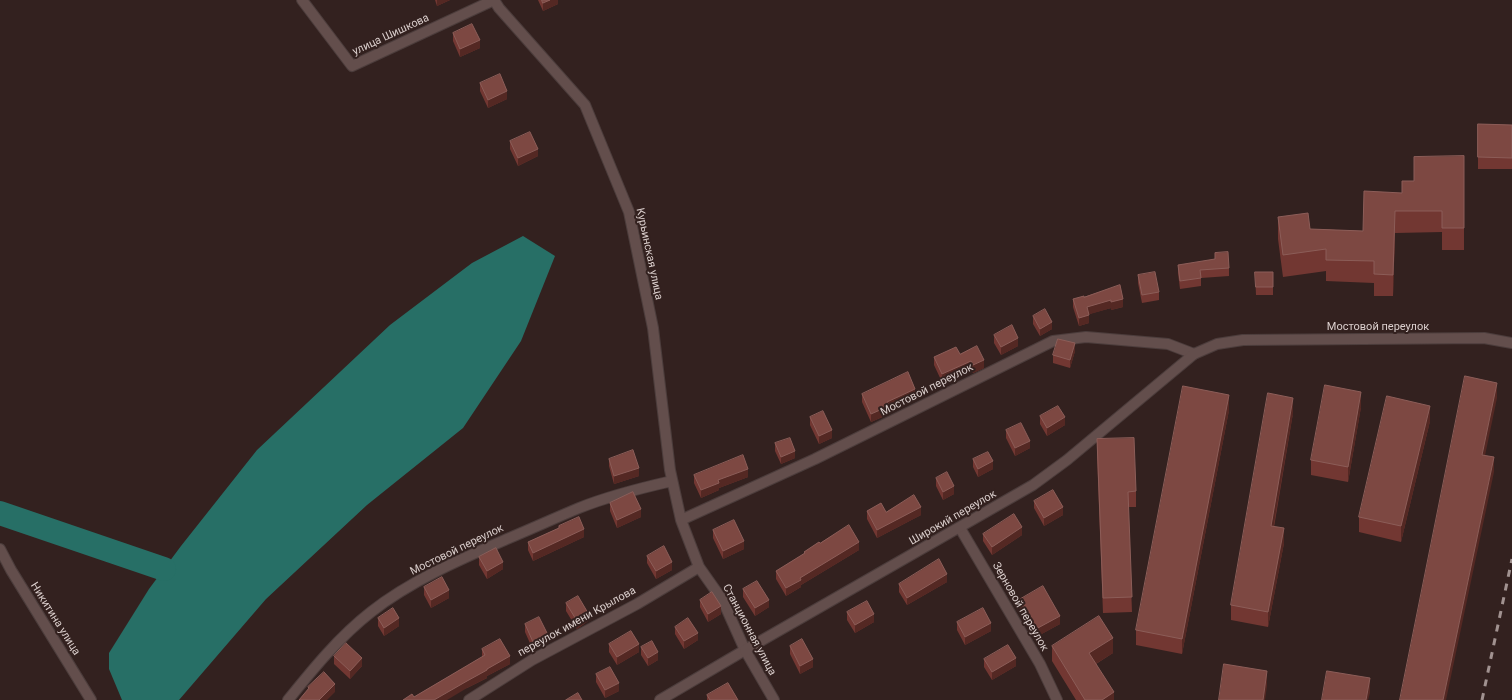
<!DOCTYPE html>
<html>
<head>
<meta charset="utf-8">
<style>
	body { margin:0 }
	canvas { display:block; background:#33211f }
</style>
</head>
<body>
<canvas width="1512" height="700"></canvas>
<script>
const ctx = document.querySelector('canvas').getContext('2d');
ctx.lineJoin = 'round';
function fill(path, color) {
  ctx.fillStyle = color;
  ctx.fill(path, 'evenodd');
}
function trace(path, color, width, dash) {
  ctx.strokeStyle = color;
  ctx.lineWidth = width;
  ctx.lineCap = dash ? 'butt' : 'round';
  ctx.setLineDash(dash || []);
  ctx.stroke(path);
}
function drawText(font, color, halo, rows, align = 'center') {
  ctx.font = font + ' Roboto,sans-serif';
  ctx.lineWidth = 4;
  ctx.setLineDash([]);
  ctx.textBaseline = 'middle';
  ctx.strokeStyle = halo;
  ctx.fillStyle = color;
  for (const [text, x, y, turn = 0] of rows) {
    ctx.save();
    ctx.translate(x, y);
    ctx.rotate((+turn || 0) * Math.PI / 180);
    ctx.textAlign = isNaN(turn) ? turn : align;
    if (halo) ctx.strokeText(text, 0, 0);
    ctx.fillText(text, 0, 0);
    ctx.restore();
  }
}
fill(new Path2D(`
	M523,236L555,256L521,341L463,428L367,505L266,599L179,700H122L109,669V653L149,589L181,546L257,450L390,325L472,263Z`), '#276f66');
trace(new Path2D(`
	M0,513L164,569`), '#276f66', 24);
const street = new Path2D(`
	M302,0L352,66L494,0
	M494,0L499,8L585,105L629,212L653,328L670,470L681,520L699,567L723,601L745,650L660,700
	M681,520L815,459L1053,341L1086,337L1168,344L1194,354
	M960,528L1040,664L1057,700
	M288,700C313,669 339,637 371,612C410,581 461,559 507,539C531,529 555,518 579,508C609,496 641,488 672,481
	M469,700L532,660L637,604L699,567`);
const secondary = new Path2D(`
	M0,549L11,570L91,700
	M774,700L745,650L1033,485L1067,460L1194,354L1217,344L1243,340L1484,338L1512,343`);
trace(street, '#4c3d3c', 12);
trace(secondary, '#4c3d3c', 12);
trace(street, '#634e4c', 10);
trace(secondary, '#634e4c', 10);
trace(new Path2D(`
	M1482,700L1512,559`), '#a19290', 3, [7, 7]);
fill(new Path2D(`
	M435,0H450L437,6Z
	M538,0H558V4L543,11Z
	M453,33L480,48L460,57L453,41Z
	M480,83L507,99L488,108L480,91Z
	M1478,124L1512,125V169H1478Z
	M510,141L538,156L518,166L510,149Z
	M1464,156V250H1442V232L1395,233L1393,296H1374V283L1326,281V271L1283,277L1278,239V217L1310,229L1363,231L1414,181Z
	M1215,253L1229,268V276L1201,278V286L1180,289L1178,273V265L1215,260Z
	M1255,272H1273V295H1256Z
	M1138,275L1159,292V300L1142,303L1138,283Z
	M1120,285L1123,307L1111,310V308L1089,314V323L1079,326L1073,307V299L1084,297Z
	M1033,316L1052,329L1040,336L1033,324Z
	M994,335L1018,346L1001,355L994,343Z
	M1075,351L1070,368L1053,363V355Z
	M960,354L984,368L973,373L971,368L942,382L934,365V357Z
	M862,394L915,396L889,409V414L871,422L862,402Z
	M1361,407L1348,482L1311,475V460Z
	M1229,410L1182,654L1136,645V630Z
	M1293,413L1274,527L1284,543L1268,627L1231,620V605Z
	M1040,416L1065,425L1047,436L1040,424Z
	M810,417L832,438L819,444L810,425Z
	M1430,421L1401,542L1359,532V517Z
	M1006,430L1030,448L1015,456L1006,438Z
	M1097,439L1136,491V507H1128L1132,612L1103,613L1097,455Z
	M775,443L795,458L781,464L775,451Z
	M609,459L639,476L614,484L609,466Z
	M973,459L993,469L978,477L973,467Z
	M694,475L748,477L719,488V490L701,498L694,483Z
	M936,478L954,494L943,500L936,486Z
	M1034,501L1063,515L1044,526L1034,508Z
	M610,503L641,517L617,528L610,511Z
	M867,511L886,512L921,515L877,538L867,519Z
	M559,526L584,537L533,561L528,550V542L559,528Z
	M713,530L744,549L723,559L713,538Z
	M983,534L1022,535L992,555L983,541Z
	M820,543L859,550L801,585V587L786,596L776,579V571L804,554V552Z
	M647,556L672,570L656,579L647,563Z
	M479,557L503,569L487,579L479,565Z
	M947,582L907,605L899,592V584Z
	M424,587L449,598L431,608L424,595Z
	M743,589L769,607L755,616L743,597Z
	M700,600L721,614L708,622L700,607Z
	M1019,600L1060,624L1036,637L1019,607Z
	M566,603L588,621L577,629L566,611Z
	M847,612L874,622L855,633L847,620Z
	M378,618L399,626L384,636L378,626Z
	M957,622L991,631L965,645L957,630Z
	M525,624L548,643L533,650L525,632Z
	M675,627L698,640L684,649L675,634Z
	M609,644L639,652L617,665L609,652Z
	M790,646L813,667L800,674L790,654Z
	M1052,646L1113,653L1096,664L1114,700H1076L1052,661Z
	M641,647L658,660L648,666L641,655Z
	M482,649L510,664L487,676V678L467,688L414,697L482,657Z
	M334,656L362,666L350,679L334,664Z
	M984,659L1016,666L992,680L984,667Z
	M596,674L619,691L605,698L596,682Z
	M707,695L738,700H707Z`), '#723732');
fill(new Path2D(`
	M437,0H450L437,6Z
	M550,0H558V4L543,11V3Z
	M480,40V48L460,57V49Z
	M507,91V99L488,108V100Z
	M538,149V156L518,166V158Z
	M1395,211V233L1393,296V275Z
	M1123,299V307L1111,310V302Z
	M1111,300V308L1087,315V307Z
	M1089,315V323L1079,326V318Z
	M1052,322V329L1040,336V329Z
	M1018,338V346L1001,355V347Z
	M1075,343V351L1070,368V360Z
	M984,360V368L973,373V365Z
	M971,361V368L942,382V374Z
	M1497,383V398L1482,470V455Z
	M915,389V396L889,409V414L871,422V414L887,402Z
	M1361,392V407L1348,482V467Z
	M1229,395V410L1182,654V639Z
	M1293,398V413L1271,541V526Z
	M1430,406V421L1401,542V526Z
	M1065,417V425L1047,436V428Z
	M832,430V438L819,444V436Z
	M1030,441V448L1015,456V448Z
	M795,451V458L781,464V457Z
	M1494,457V472L1446,700H1443Z
	M993,461V469L978,477V469Z
	M639,468V476L614,484V476Z
	M748,469V477L719,488V490L701,498V490L718,480Z
	M954,486V494L943,500V492Z
	M921,507V515L877,538V530Z
	M1063,507V515L1044,526V518Z
	M641,509V517L617,528V520Z
	M1022,527V535L992,555V547Z
	M1284,528V543L1268,627V612Z
	M584,529V537L533,561V553Z
	M744,541V549L723,559V551Z
	M859,542V550L801,585V587L786,596V588L800,578Z
	M503,562V569L487,579V571Z
	M672,562V570L656,579V571Z
	M947,574V582L907,605V598Z
	M449,590V598L431,608V600Z
	M769,600V607L755,616V608Z
	M721,606V614L708,622V614Z
	M588,613V621L577,629V621Z
	M874,614V622L855,633V625Z
	M1060,616V624L1036,637V629Z
	M399,618V626L384,636V628Z
	M991,623V631L965,645V637Z
	M698,633V640L684,649V641Z
	M548,635V643L533,650V642Z
	M1113,638V653L1089,668V653Z
	M639,644V652L617,665V657Z
	M658,652V660L648,666V658Z
	M510,656V664L487,676V678L467,688L447,700H434Z
	M362,658V666L350,679V671Z
	M1016,658V666L992,680V672Z
	M813,659V667L800,674V666Z
	M1267,671V686L1265,700H1263Z
	M1370,678V693L1368,700H1366Z
	M619,683V691L605,698V690Z
	M335,684V692L327,700H319Z
	M1114,692V700H1102Z`), '#542823');
const building = new Path2D(`
	M542,0H550L543,3Z
	M472,24L480,40L460,49L453,33Z
	M500,74L507,91L488,100L480,83Z
	M1478,124L1512,125V158L1478,157Z
	M530,132L538,149L518,158L510,141Z
	M1464,156V228H1442V211H1395L1393,275L1374,274V261L1326,260V249L1283,255L1278,217L1308,213L1310,229L1363,231L1364,191L1402,193V181H1414V157Z
	M1228,252L1229,268L1200,270L1201,278L1180,281L1178,265L1215,259V253Z
	M1155,272L1159,292L1142,295L1138,275Z
	M1255,272H1273V287H1256Z
	M1120,285L1123,299L1111,302V300L1087,307L1089,315L1079,318L1073,299L1084,296V297Z
	M1045,309L1052,322L1040,329L1033,316Z
	M1012,325L1018,338L1001,347L994,335Z
	M1058,339L1075,343L1070,360L1053,355Z
	M977,346L984,360L973,365L971,361L942,374L934,357L956,347L960,354Z
	M908,372L915,389L887,402L889,406L871,414L862,394Z
	M1465,376L1497,383L1482,455L1494,457L1443,700H1400Z
	M1325,385L1361,392L1348,467L1311,460Z
	M1183,386L1229,395L1182,639L1136,630Z
	M1268,393L1293,398L1271,526L1284,528L1268,612L1231,605Z
	M1387,396L1430,406L1401,526L1359,517Z
	M1058,406L1065,417L1047,428L1040,416Z
	M823,411L832,430L819,436L810,417Z
	M1021,423L1030,441L1015,448L1006,430Z
	M790,438L795,451L781,457L775,443Z
	M1134,438L1136,491L1128,492L1132,597L1103,598L1097,439Z
	M633,450L639,468L614,476L609,459Z
	M988,452L993,461L978,469L973,459Z
	M743,455L748,469L718,480L719,483L701,490L694,475Z
	M947,472L954,486L943,492L936,478Z
	M1053,490L1063,507L1044,518L1034,501Z
	M633,492L641,509L617,520L610,503Z
	M914,495L921,507L877,530L867,511L881,503L886,512Z
	M1014,514L1022,527L992,547L983,534Z
	M579,517L584,529L533,553L528,542L559,528V526Z
	M734,520L744,541L723,551L713,530Z
	M849,525L859,542L800,578L801,580L786,588L776,571L805,553L804,552L819,542L820,543Z
	M664,546L672,562L656,571L647,556Z
	M496,548L503,562L487,571L479,557Z
	M939,559L947,574L907,598L899,584Z
	M442,577L449,590L431,600L424,587Z
	M757,581L769,600L755,608L743,589Z
	M1043,586L1060,616L1036,629L1019,600Z
	M712,592L721,606L708,614L700,600Z
	M578,596L588,613L577,621L566,603Z
	M867,601L874,614L855,625L847,612Z
	M393,608L399,618L384,628L378,618Z
	M983,608L991,623L965,637L957,622Z
	M1099,616L1113,638L1089,653L1114,692L1102,700H1085L1052,646Z
	M539,617L548,635L533,642L525,624Z
	M688,618L698,633L684,641L675,627Z
	M631,631L639,644L617,657L609,644Z
	M500,639L510,656L487,669V670L467,681L434,700H403L412,694L414,697L485,655L482,649Z
	M802,639L813,659L800,666L790,646Z
	M652,641L658,652L648,658L641,647Z
	M346,643L362,658L350,671L334,656Z
	M1008,645L1016,658L992,672L984,659Z
	M1224,664L1267,671L1263,700H1219Z
	M610,667L619,683L605,690L596,674Z
	M1327,671L1370,678L1366,700H1322Z
	M324,672L335,684L319,700H299L309,688L308,687Z
	M728,683L738,700H710L707,695Z
	M578,693L582,700H566Z`);
fill(building, '#7d4842');
trace(building, '#8c5d58', 1);
drawText('11px', '#dbcfcd', '#33211f', [
	["улица Шишкова",391,35,-25],
	["Курьинская улица",649,254,78],
	["Мостовой переулок",1378,327],
	["Мостовой переулок",927,390,-27],
	["Широкий переулок",953,518,-30],
	["Мостовой переулок",457,550,-26],
	["Зерновой переулок",1020,607,60],
	["Никитина улица",55,619,58],
	["переулок имени Крылова",577,622,-29],
	["Станционная улица",749,630,62]
]);
</script>
</body>
</html>
